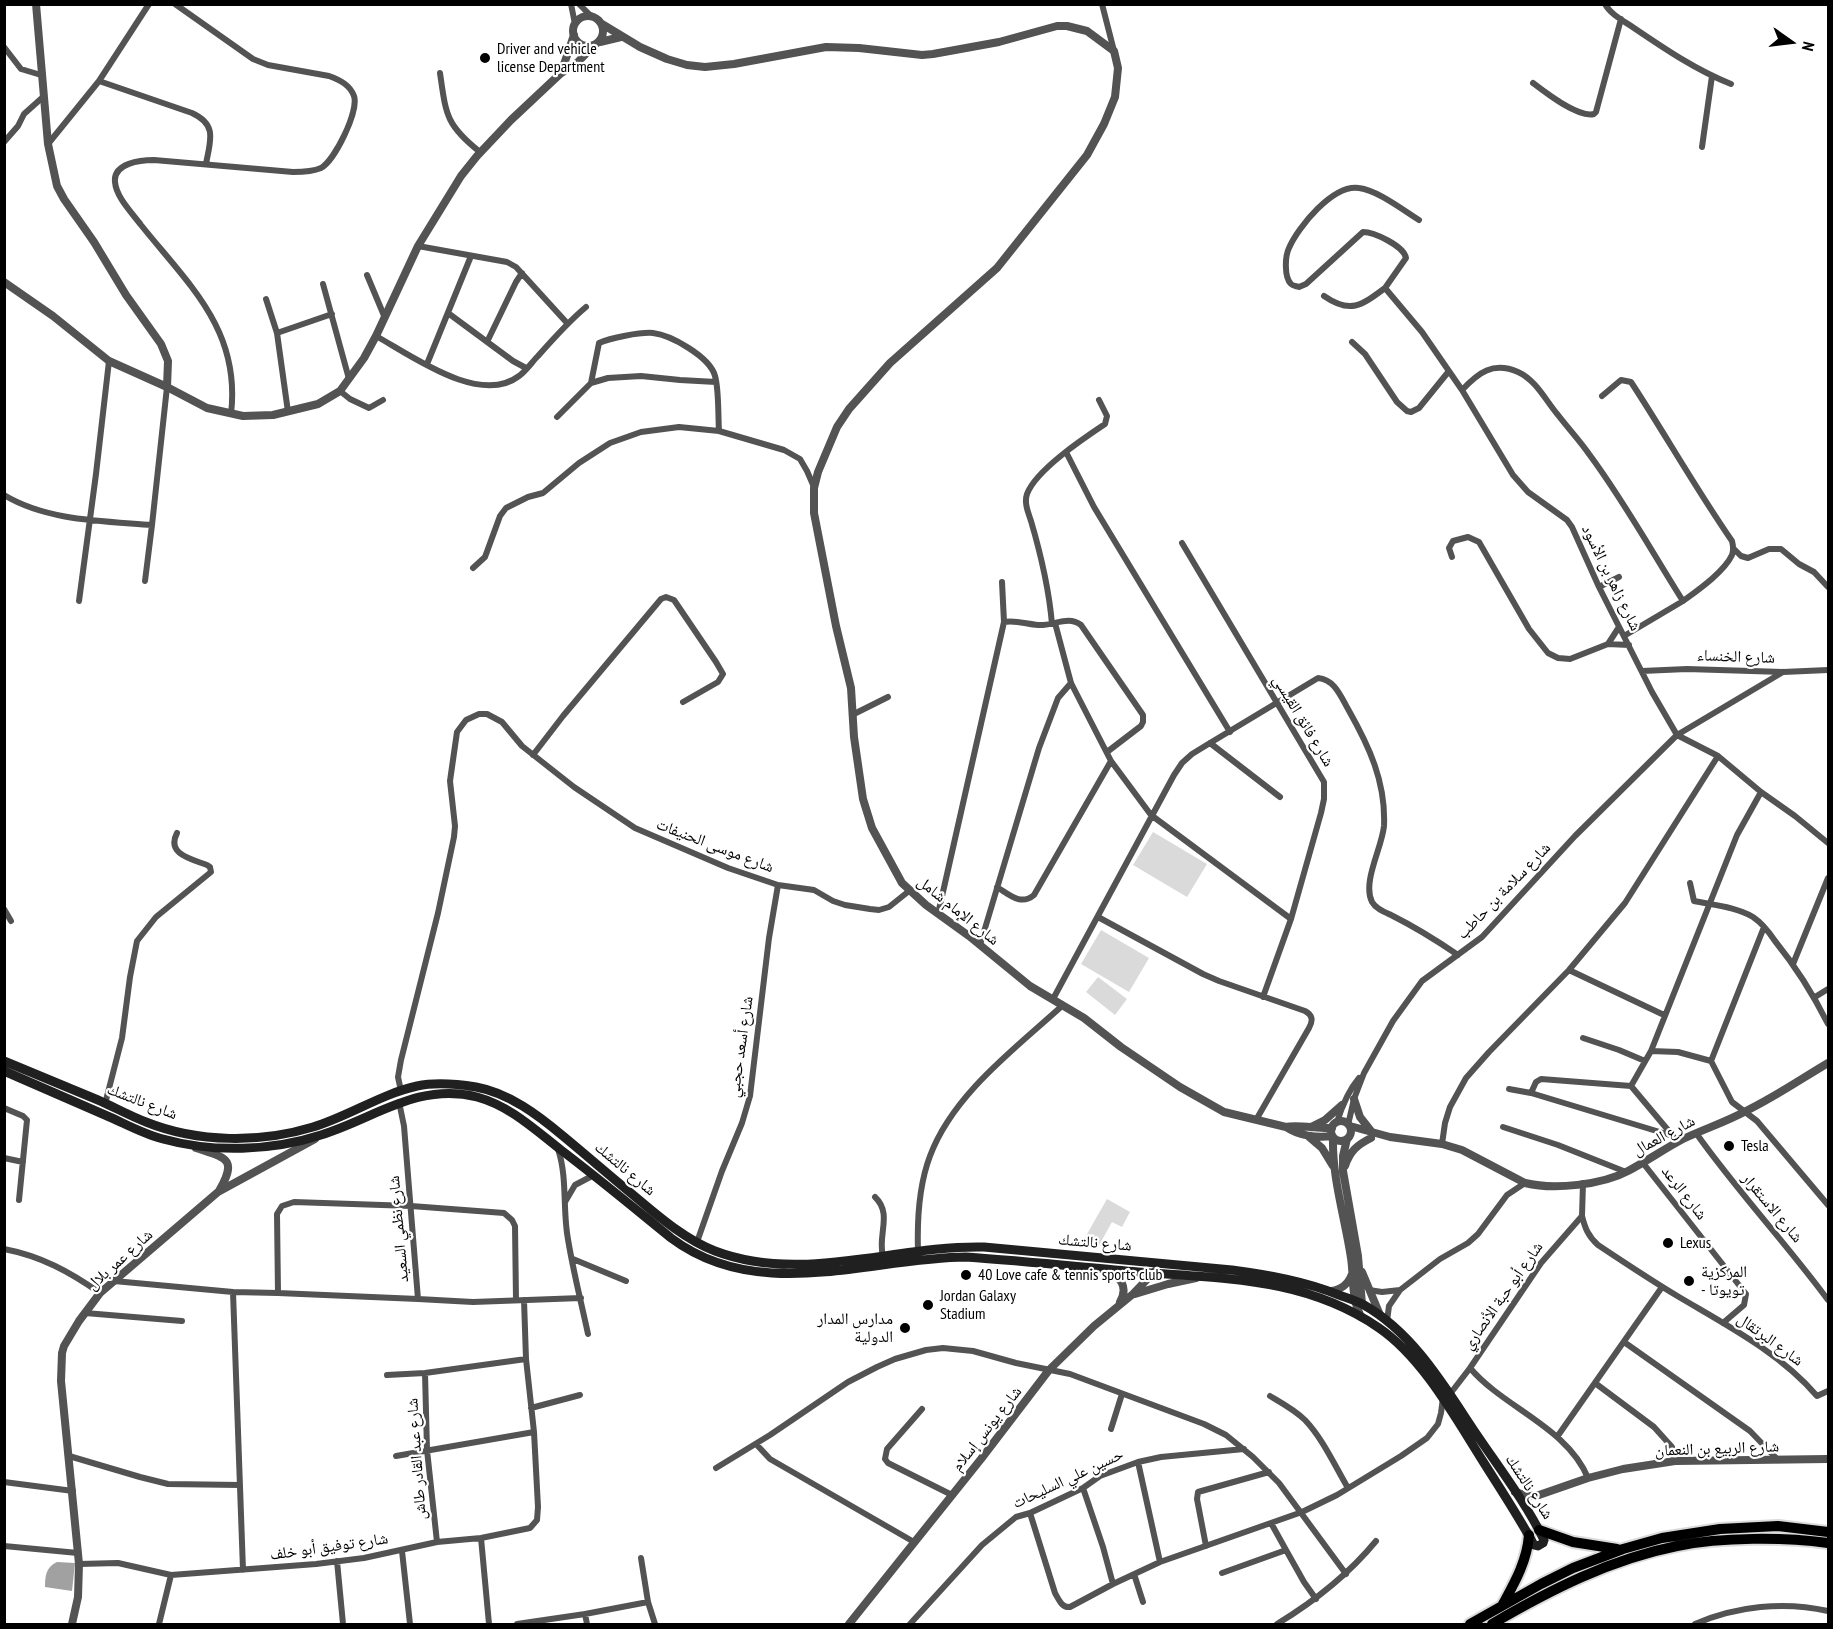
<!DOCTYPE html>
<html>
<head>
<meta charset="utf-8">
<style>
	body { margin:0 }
	#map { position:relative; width:1833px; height:1629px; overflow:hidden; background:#fff; font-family:"PT Sans Narrow",sans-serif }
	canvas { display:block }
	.frame { position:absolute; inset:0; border:6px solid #000; pointer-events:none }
	.north { position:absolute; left:1761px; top:12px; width:60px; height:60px; -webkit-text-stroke:4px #fff; paint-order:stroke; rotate:104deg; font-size:16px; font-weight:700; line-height:24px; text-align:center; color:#000 }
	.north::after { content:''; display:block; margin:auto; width:21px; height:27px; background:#000; clip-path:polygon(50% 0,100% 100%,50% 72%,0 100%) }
</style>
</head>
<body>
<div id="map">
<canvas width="1833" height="1629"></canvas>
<div class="frame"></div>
<div class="north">N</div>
</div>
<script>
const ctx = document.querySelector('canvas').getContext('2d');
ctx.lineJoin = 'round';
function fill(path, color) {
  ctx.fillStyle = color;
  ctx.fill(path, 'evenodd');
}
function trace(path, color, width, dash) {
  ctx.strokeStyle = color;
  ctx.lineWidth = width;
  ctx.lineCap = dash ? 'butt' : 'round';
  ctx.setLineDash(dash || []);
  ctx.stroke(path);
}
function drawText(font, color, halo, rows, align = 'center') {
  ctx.font = font + ' "PT Sans Narrow","Noto Naskh Arabic",sans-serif';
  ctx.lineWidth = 4.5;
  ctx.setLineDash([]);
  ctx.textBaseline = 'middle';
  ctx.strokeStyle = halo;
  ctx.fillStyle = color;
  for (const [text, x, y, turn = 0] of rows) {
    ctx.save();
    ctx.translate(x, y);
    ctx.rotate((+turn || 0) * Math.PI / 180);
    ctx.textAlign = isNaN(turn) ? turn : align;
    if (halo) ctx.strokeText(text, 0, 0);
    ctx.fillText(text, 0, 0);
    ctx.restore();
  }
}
fill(new Path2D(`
	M1153,832L1207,864L1187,897L1133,865Z
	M1101,930L1149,958L1129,992L1081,964Z
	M1098,977L1127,999L1115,1015L1086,992Z
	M1107,1199L1130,1212L1122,1227L1112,1222L1097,1249L1083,1241Z`), '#dadada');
fill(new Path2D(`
	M57,1562L75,1563L72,1591L45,1587C45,1576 46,1567 57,1562Z`), '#a1a1a1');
const trunk = new Path2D(`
	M1539,1530L1573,1542L1617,1549
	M1503,1604C1515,1582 1527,1561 1529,1535
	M1470,1624L1541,1584L1573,1568L1623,1549L1662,1538L1720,1529L1778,1526L1828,1532
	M1492,1624C1550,1590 1611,1559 1677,1546C1722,1537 1784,1537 1828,1543`);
trace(trunk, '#dbdbdb', 14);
trace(new Path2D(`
	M175,4L253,59L268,65L329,76C340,80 350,85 354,96C359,111 335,160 321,168C312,172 302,172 293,172L154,160C141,160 113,163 115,182C116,197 132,213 141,225C189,285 241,330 231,414
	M571,4L575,24
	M579,4L591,16
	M1102,4L1114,51
	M1605,4C1611,15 1624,21 1634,28C1665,49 1696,70 1731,84
	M4,47L21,69L41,75
	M440,73C446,115 446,125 480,152
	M99,81L149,4
	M1533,83C1546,93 1578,118 1594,114L1596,112L1621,19
	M4,142L18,126L24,114L43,97
	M48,144L99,81L192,113C218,125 210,141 206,164
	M1702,147L1712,76
	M1419,220C1403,210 1377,190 1359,188C1333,184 1298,227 1289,248C1285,256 1284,277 1291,284C1293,286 1296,286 1299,287L1306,284L1363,232C1374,232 1404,246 1406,258L1385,288L1422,332L1462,390
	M418,246L507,262L516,267L567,323
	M367,275L385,318
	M323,284L349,379
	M1324,296C1350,314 1361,306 1385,288
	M266,299L277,333L288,412
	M448,313L513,361L526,368
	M277,333L332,314
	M376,336C412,356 480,406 519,376C526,371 532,362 538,356C553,339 568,322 586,307
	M487,342L516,282L522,273
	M1352,342L1365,354L1397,402L1407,411L1411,412L1419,408L1449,371
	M427,364L471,256
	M591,383L599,343C610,338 640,332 653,333C671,335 710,357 715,376C719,389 718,416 719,431
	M340,391L350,399L369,408L383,400
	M1602,396L1621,380L1631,382C1665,434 1696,489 1732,541C1733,545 1734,550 1732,555C1724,572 1698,590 1683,601
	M557,417L591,383L608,378L641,376L680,380L716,382
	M1066,452L1094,507L1230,732
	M4,495C47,521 103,521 152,525L145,581
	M152,525L167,387
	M1182,543L1324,782V799L1321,813L1291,919L1263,997
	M1734,549L1741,556L1748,558L1769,549H1781L1799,564L1814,572L1828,587
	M1452,557L1449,548L1453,541L1468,537L1479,542L1529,629L1548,653L1558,658L1570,659L1608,644L1619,627
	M473,568L485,557L500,516L506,508L528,497L543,493L579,463L610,443L641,432L679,427L719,431L784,450L800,459L807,471L814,487
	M1599,587L1619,577
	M79,601L96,474L109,361
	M1004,622C1016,620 1026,624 1038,625C1054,626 1068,615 1081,625L1143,715V722L1141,726L1107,752
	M1055,623L1071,683L1111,761L1151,815L1291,919
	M1052,624C1049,589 1041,555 1031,521C1028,512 1024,503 1027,494C1036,470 1084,438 1105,424L1107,416L1099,400
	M1624,636L1683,601C1652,552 1624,501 1589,454C1580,441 1568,428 1558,415C1546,401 1536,380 1518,372C1493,361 1478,373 1462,390L1513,475L1528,492L1567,520L1572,527L1599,587L1652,692L1677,735L1718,756L1761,792L1795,816L1828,843
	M1608,644L1629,645
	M1642,671L1687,669L1783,672L1828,670
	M852,715L888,697
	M1210,743L1280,797
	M533,755L563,716L661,599L666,597L674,600L716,662L723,674L718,682L683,702
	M1690,883L1694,901C1713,905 1736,907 1753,917C1762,923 1769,932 1775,941C1796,967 1813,994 1828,1024
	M997,887C1010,895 1021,906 1034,895L1111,761
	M4,909L11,921
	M938,914L1004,622L1002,582
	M1098,917L1203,974L1219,981L1305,1011C1313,1015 1313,1021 1309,1028L1256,1120
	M1764,927L1711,1061L1732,1102L1757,1121L1828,1205
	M980,945L1039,748L1058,698L1071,683
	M1793,964L1828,878
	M1569,970L1664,1015
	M1815,997L1828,989
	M1053,999L1174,775L1182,763L1192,754L1210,743L1318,678C1335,680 1340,695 1348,709C1369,746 1386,782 1384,826C1382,848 1362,882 1372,902C1376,909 1384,912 1391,915C1415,927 1436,940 1458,955
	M1583,1038L1619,1050L1645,1061
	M1651,1051L1678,1052L1711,1061
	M1631,1086L1651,1051L1737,835L1761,792
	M1509,1089L1531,1093L1673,1136
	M401,1091L398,1077L401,1060L438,913L454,837L455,826L450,781L457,732L466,720L479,714H487L502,722L522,746L574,787L635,828L728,868L778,885L814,890L833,901L845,905L870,909L879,910L889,907L909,891
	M1531,1093L1536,1082L1541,1079L1631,1086L1678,1142
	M399,1102L404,1126L418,1299L473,1302L581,1298
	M105,1104L122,1038L130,977L137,941L156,917L211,872L210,867L207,865C191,859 166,854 177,833
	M4,1108L23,1116L27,1120L19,1200
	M1337,1122C1342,1106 1348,1091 1359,1078
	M1348,1125L1354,1099L1364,1073L1393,1021L1422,981L1482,937L1575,836L1677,735L1783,672
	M1503,1127L1558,1145L1626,1172
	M1696,1133C1737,1191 1786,1243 1828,1300
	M1442,1144L1445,1123L1450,1107L1466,1078L1489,1052L1569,970L1625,903L1718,756
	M558,1149C567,1176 563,1204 567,1233C572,1267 581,1301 588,1334
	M4,1158L23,1162
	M1643,1163L1746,1294L1744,1305L1723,1323
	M875,1197C893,1214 877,1236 883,1256
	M565,1202L575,1185L594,1175
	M1582,1216C1585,1228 1588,1236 1598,1245C1625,1263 1652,1281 1679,1297C1728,1326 1780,1353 1817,1396L1828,1391
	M697,1242L722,1171L742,1123L750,1096L769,938L778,885
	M4,1249C41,1256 70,1272 100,1293
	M918,1251C917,1220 919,1185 930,1156C953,1094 1016,1048 1063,1005
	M573,1259L626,1281
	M114,1281L233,1292L243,1570
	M1369,1290L1382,1292L1400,1290
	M233,1292L278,1293L277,1214L282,1206L294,1202L411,1206L504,1213L512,1220L515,1226L516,1300
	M278,1293L418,1299
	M85,1313L182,1321
	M1387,1321L1389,1306L1400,1290L1440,1259L1468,1243L1478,1234L1507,1195L1525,1183
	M1624,1342L1750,1431L1778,1460
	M1470,1368C1504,1408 1567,1427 1588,1478
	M425,1373L427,1450L437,1542
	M387,1375L425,1373L526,1359
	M1595,1383L1654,1427L1672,1447L1675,1461
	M1450,1394L1470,1368L1541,1263L1582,1216L1583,1183
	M1270,1396C1282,1403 1295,1410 1305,1420C1323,1439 1335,1466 1348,1488
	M531,1408L580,1395
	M922,1409L887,1449L885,1459L888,1463L952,1495
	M1111,1429L1122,1394
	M1557,1437L1662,1287
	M756,1444L770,1459L914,1542
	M69,1456L140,1477L168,1484L240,1485
	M396,1456L534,1432
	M1138,1462L1160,1562
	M716,1468L770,1435L848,1382L877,1367L895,1359L926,1350L943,1348L973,1351L1016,1363L1070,1374L1204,1424L1226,1435L1253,1457L1279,1483L1346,1574
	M4,1482L73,1491
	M1083,1488L1103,1547L1113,1584
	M1030,1513L1055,1593C1059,1600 1062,1608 1070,1607L1113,1584L1160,1562L1302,1512L1337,1495L1401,1456L1427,1438L1438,1424L1441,1413L1443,1398
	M481,1538L489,1624
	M4,1546L78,1553
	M1206,1546L1197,1499L1198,1492L1269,1472
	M1286,1550L1304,1582L1316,1599
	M402,1551L410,1624
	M641,1558L648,1602L655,1624
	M337,1561L343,1624
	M79,1564L118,1563L171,1575
	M1222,1573L1286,1550L1271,1523
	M1134,1574L1143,1602
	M585,1614L587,1624
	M159,1624L171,1575L316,1564L364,1558L437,1542L481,1538L530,1528L537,1520L538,1507L534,1432L526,1359L524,1300
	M517,1624L585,1614L648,1602
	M910,1624L982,1545L1016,1517L1030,1513L1083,1488L1100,1476L1138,1462L1161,1457L1244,1449
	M1277,1624C1315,1601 1348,1575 1376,1541
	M1695,1624C1736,1606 1784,1601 1828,1611`), '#535353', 6);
trace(new Path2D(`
	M36,4L48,144L57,186L64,199L94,242L126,295L161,344L168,361L167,387
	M573 31a15 15 0 1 1 30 0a15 15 0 1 1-30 0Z
	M602,24L640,47L667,59L687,65L705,67L734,64L826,47L859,48L922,55L933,54L999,42L1057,26H1067L1087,31L1114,51L1118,68L1115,97L1104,124L1087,155L997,268L890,363L849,409L837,427L818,472L814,488V513L836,626L851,688L854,737L863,799L872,828L902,883L926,905L969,936L1030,986L1084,1018L1121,1047L1180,1087L1224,1112L1286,1127C1299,1136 1317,1138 1332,1136
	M600,42L621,37
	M561,73L574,35
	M4,282L53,316L109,361L167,387L207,408L243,416L273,415L318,404L340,391L364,358L376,336L418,246L461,176L477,156L511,120L560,74L578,62L594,45
	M1354,1099L1360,1117L1371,1131
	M1331 1131a10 10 0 1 1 20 0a10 10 0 1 1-20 0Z
	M1350,1126L1390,1137L1442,1144L1462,1150L1525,1183C1554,1190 1602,1185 1628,1171C1647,1161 1664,1149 1683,1139C1704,1129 1726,1122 1746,1111C1775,1097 1801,1079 1828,1063
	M1286,1127C1297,1124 1318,1129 1332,1128
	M1311,1127L1325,1120L1342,1105
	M1308,1136L1322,1148L1333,1166
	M1333,1138C1332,1178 1345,1218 1351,1258C1354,1278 1351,1298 1361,1317
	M1347,1139L1343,1156V1171L1358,1256L1362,1304L1359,1307
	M196,1148C226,1158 238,1158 219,1191
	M1345,1166C1350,1151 1357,1145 1371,1138
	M1106,1270C1120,1277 1129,1286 1120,1302
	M1362,1272L1380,1315
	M1330,1291C1341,1290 1348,1285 1352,1274
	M1135,1294L1168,1284L1196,1278
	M1515,1492L1529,1496L1539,1495L1588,1478L1623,1469L1675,1461L1828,1459
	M72,1624L78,1597L79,1564L61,1381L62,1353L64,1346L79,1321L100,1293L218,1192L315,1139
	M849,1624L981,1459L1049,1370L1094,1326L1133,1294L1155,1271`), '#535353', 8);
trace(new Path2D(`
	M4,1061C36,1074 67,1087 98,1100C114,1107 130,1116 146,1122C198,1143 261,1143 313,1127C349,1116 381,1094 417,1086C436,1082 457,1084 476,1087C509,1093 538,1115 563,1136C586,1155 609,1175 632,1194C657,1215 684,1239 715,1251C802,1284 895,1245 984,1247L1232,1270C1269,1275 1304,1281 1339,1295C1347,1298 1357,1301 1364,1305C1415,1334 1446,1389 1477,1435C1500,1469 1526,1503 1544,1540L1543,1543L1538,1546L1534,1545C1519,1517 1501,1490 1484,1463C1456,1419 1423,1358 1379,1328C1305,1277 1223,1279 1138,1272C1081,1267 1024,1261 966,1257C868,1258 759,1304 671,1238C634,1208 598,1178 561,1150C534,1129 510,1106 477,1097C417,1082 374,1119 321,1135C272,1151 213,1153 163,1139C143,1134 124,1123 105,1115C71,1100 38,1086 4,1071`), '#202020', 9);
trace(trunk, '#000', 10);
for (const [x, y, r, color] of [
	[485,58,6,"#000"],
	[1729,1146,6,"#000"],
	[1668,1243,6,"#000"],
	[966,1275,6,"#000"],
	[1689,1281,6,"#000"],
	[928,1305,6,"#000"],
	[905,1328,6,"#000"]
]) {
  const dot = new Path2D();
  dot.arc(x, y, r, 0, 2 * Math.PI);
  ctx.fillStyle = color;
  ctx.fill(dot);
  trace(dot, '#fff', 2);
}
drawText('16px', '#000', '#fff', [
	["Driver and vehicle",497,49],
	["license Department",497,67],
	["Tesla",1741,1146],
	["Lexus",1680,1243],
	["المركزية",1701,1272],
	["- تويوتا",1701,1290],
	["40 Love cafe & tennis sports club",978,1275],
	["Jordan Galaxy",940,1296],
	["Stadium",940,1314],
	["مدارس المدار",893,1319,"right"],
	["الدولية",893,1337,"right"]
], 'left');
drawText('16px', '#000', '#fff', [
	["شارع زاهر بن الأسود",1611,578,64],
	["شارع الخنساء",1736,657,2],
	["شارع فائق القيسي",1303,721,59],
	["شارع موسى الحنيفات",715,846,21],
	["شارع سلامة بن حاطب",1504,891,-46],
	["شارع الإمام شامل",958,911,39],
	["شارع أسعد حجبي",741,1047,-82],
	["شارع نالتشك",142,1102,21],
	["شارع العمال",1664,1136,-28],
	["شارع نالتشك",625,1169,40],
	["شارع الرعد",1684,1193,52],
	["شارع الاستقرار",1772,1208,50],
	["شارع نظمي السعيد",399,1229,-95],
	["شارع نالتشك",1095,1243,5],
	["شارع عمر بلال",120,1260,-42],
	["شارع أبو حبة الأنصاري",1503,1296,-55],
	["شارع البرتقال",1770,1340,36],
	["شارع يونس إسلام",987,1429,-52],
	["شارع الربيع بن النعمان",1717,1449,-2],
	["شارع عبد القادر طاش",417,1459,-94],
	["حسين علي السليحات",1068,1479,-25],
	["شارع نالتشك",1529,1487,57],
	["شارع توفيق أبو خلف",329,1547,-8]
]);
</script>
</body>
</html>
